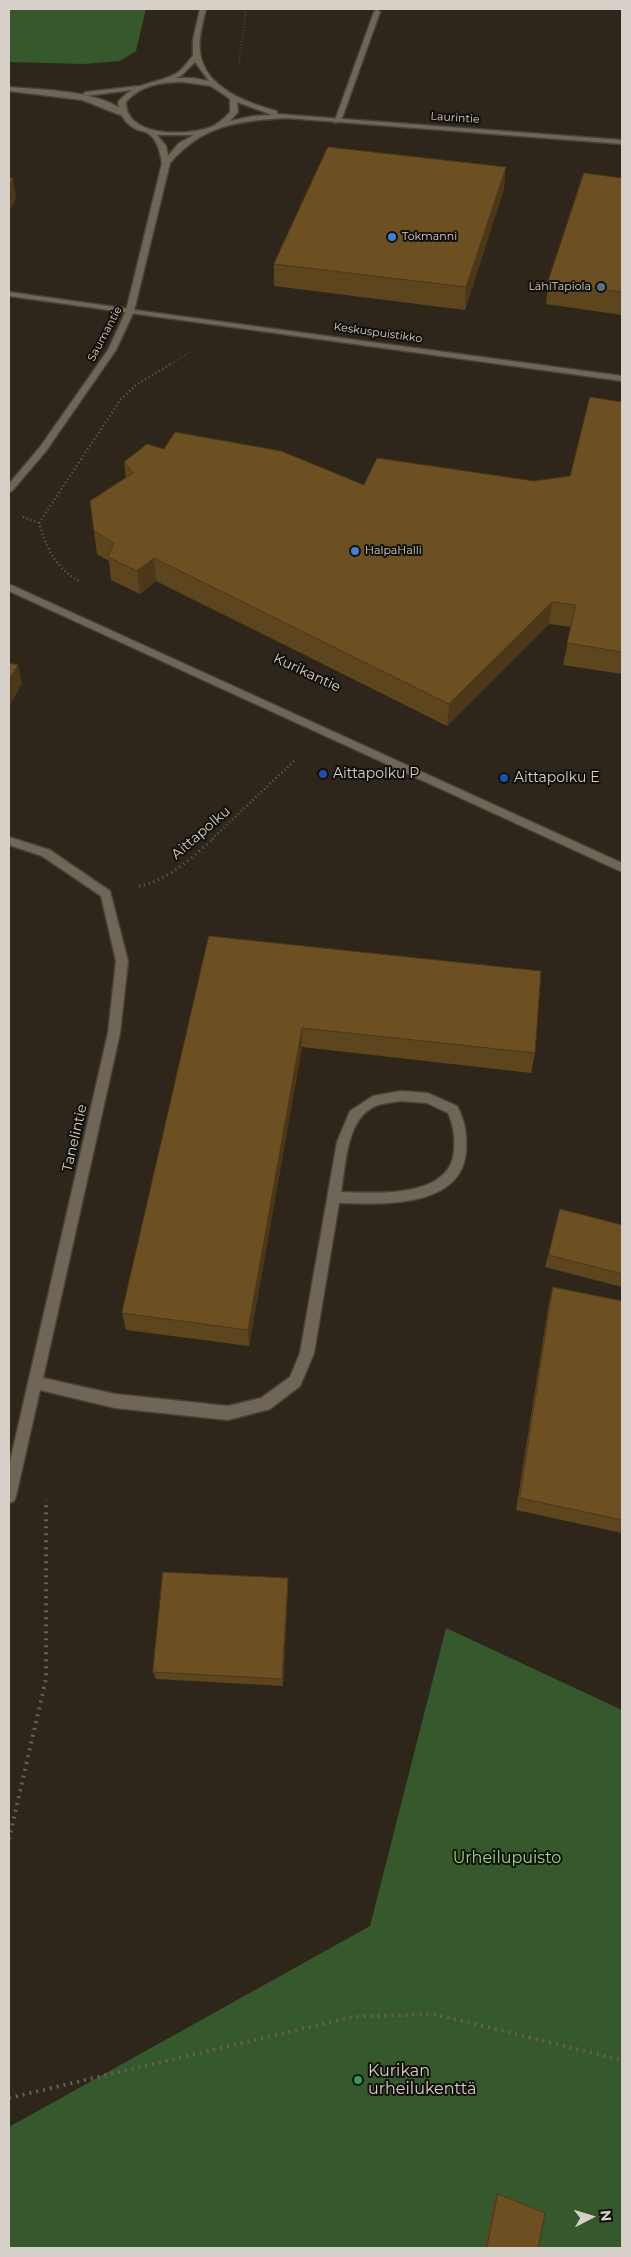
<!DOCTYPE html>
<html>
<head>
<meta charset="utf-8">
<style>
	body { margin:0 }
	#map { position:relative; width:631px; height:2257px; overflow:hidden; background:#2e261a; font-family:Montserrat,sans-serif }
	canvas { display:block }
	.frame { position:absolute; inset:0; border:10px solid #d6d0c9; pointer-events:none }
	.north { position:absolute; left:566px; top:2192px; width:50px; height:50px; -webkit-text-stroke:4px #13100a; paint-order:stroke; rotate:85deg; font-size:14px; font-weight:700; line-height:20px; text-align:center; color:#d6d0c9 }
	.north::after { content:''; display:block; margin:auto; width:18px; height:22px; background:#d6d0c9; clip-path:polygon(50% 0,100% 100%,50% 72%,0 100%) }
</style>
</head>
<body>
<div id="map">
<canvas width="631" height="2257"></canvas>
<div class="frame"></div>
<div class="north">N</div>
</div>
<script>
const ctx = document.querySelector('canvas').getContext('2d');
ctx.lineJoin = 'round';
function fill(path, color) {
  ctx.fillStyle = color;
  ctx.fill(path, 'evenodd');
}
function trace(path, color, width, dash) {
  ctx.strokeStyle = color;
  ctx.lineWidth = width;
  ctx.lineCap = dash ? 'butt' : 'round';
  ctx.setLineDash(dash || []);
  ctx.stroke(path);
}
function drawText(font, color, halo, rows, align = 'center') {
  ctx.font = font + ' Montserrat,sans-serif';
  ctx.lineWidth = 4;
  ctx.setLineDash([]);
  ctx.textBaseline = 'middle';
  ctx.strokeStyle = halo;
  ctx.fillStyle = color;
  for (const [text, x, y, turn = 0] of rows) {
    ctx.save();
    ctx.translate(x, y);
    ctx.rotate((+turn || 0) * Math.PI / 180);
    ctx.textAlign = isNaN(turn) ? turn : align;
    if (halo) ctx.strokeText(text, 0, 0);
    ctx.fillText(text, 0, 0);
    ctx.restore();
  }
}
fill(new Path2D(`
	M9,9H146L136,51L120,61L83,64L9,62Z
	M446,1628L622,1710V2248H9V2127L370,1926Z`), '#35582c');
const service = new Path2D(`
	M377,10L380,12L341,121L334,123L374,12Z
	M9,292L130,309L134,311L130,313L9,296Z`);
const minor = new Path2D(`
	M138,86L141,88L140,89L86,96L83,94L86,92Z
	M9,87C43,90 100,90 127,113L120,115L82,100L9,91Z
	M127,309L622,376V381L130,313L126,311Z
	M9,837L50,850L110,891L128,961L120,1033L43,1378L115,1394L228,1406L261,1398L290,1377L300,1353L337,1142L350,1111L373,1096L401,1091L428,1093L457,1106C465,1121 467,1134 466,1151C462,1209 381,1204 339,1203L314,1353L300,1386L270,1409L228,1420L115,1408L40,1390L16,1496L14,1501L9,1503V1466L108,1033L116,961L101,896L42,856L9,845ZM401,1101L427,1103L448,1113C454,1127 455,1137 454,1151C450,1199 375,1193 341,1192C346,1164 346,1116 378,1105C385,1103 393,1102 401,1101Z`);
const tertiary = new Path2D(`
	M200,9H206C203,23 198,37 200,51C203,87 247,103 277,111V114L622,140V144L286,118C237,121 203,125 170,163L134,311L116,350L46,451L12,491L9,492V484L40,447L108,350L126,311L162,163C160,153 158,141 149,134C147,132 141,131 138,130C126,125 119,115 118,102C137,80 156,85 177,73C183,69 188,61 193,56V40ZM195,62L209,81L193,78H176L182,75ZM183,82L211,86L230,99V112C224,119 217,125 208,128C185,136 126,137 126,102C141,85 161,82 183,82ZM237,102L272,115L253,116L230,121L238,112ZM157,135H194L179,143L168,156L166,146Z`);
const secondary = new Path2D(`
	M9,584L622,863V872L9,591Z`);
trace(service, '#484138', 3);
trace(minor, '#484138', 3);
trace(tertiary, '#484138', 3);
trace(secondary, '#484138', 3);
trace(new Path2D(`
	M239,63L246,9
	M169,365L190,352`), '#675f55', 2, [0.5, 2.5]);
trace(new Path2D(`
	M23,517L39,523C47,549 55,567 79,581
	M39,523L121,399L136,385L171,364
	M212,839L294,761`), '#675f55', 2.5, [1, 3]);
trace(new Path2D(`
	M139,886C167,881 193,857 214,838`), '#675f55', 3, [1, 4]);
trace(new Path2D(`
	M9,1839L46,1679V1500
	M9,2098L352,2017L433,2014L622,2060`), '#675f55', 4, [2, 5]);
fill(service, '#6f6658');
fill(minor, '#6f6658');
fill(tertiary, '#6f6658');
fill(secondary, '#6f6658');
fill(new Path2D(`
	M622,178V315L546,304L548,282Z
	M504,189L465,310L274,286V264Z
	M622,402V674L563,665L571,627L549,624L447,726L156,581L140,594L111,580L109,561L97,554L90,501L126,478L124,462L164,449L364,485L534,481L570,476Z
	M209,936L535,1053L531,1073L302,1047L249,1346L126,1330L122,1313Z
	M560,1209L622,1225V1287L545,1267Z
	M553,1287L622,1301V1533L516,1510L549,1302Z
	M288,1578V1586L283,1686L156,1679L153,1672Z
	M496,2193L545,2213L538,2248H484Z`), '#5d451d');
fill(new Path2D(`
	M506,167L504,189L465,310L466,287Z
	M13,178L16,198L9,213V186Z
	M154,558L156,581L140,594L137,571Z
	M552,602L549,624L447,726L449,704Z
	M18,665L22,684L9,707V680Z
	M302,1028V1047L249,1346L248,1330Z
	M288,1578V1586L283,1686L282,1679Z`), '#4c3818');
const building = new Path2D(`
	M328,147L506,167L466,287L274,264Z
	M584,173L622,178V292L548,282Z
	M9,178H13L9,186Z
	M590,397L622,402V652L567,643L576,605L552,602L449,704L154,558L137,571L108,557L114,543L94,531L90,501L133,473L124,462L147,444L164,449L175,432L281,451L364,485L377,458L534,481L570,476Z
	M9,663L18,665L9,680Z
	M209,936L541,971L535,1053L302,1028L248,1330L122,1313Z
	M560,1209L622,1225V1274L549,1255Z
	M553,1287L622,1301V1520L520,1498Z
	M163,1572L288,1578L282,1679L153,1672Z
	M498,2194L545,2213L538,2248H487Z`);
fill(building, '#6c5022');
trace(building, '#4c3818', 1);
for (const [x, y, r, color] of [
	[392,237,5,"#3f7fe0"],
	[601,287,5,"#5c6f8a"],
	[355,551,5,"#3f7fe0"],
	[323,774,5,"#1a4fb4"],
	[504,778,5,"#1a4fb4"],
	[358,2080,5,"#2e9e5b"]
]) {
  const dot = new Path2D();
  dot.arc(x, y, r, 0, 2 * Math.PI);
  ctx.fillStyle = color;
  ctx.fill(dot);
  trace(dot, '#13100a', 2);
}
drawText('11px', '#d6d0c9', '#13100a', [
	["Laurintie",455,118,4],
	["Keskuspuistikko",378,333,8],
	["Saumantie",105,334,-62]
]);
drawText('11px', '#d6d0c9', '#13100a', [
	["Tokmanni",402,237],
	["LähiTapiola",591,287,"right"],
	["HalpaHalli",365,551]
], 'left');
drawText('14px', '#d6d0c9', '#13100a', [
	["Kurikantie",307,673,25],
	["Aittapolku",201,833,-41],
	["Tanelintie",75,1138,-77]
]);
drawText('14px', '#d6d0c9', '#13100a', [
	["Aittapolku P",333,774],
	["Aittapolku E",514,778]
], 'left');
drawText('16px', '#8fdd7d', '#13100a', [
	["Urheilupuisto",507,1858]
]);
drawText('16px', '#d6d0c9', '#13100a', [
	["Kurikan",368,2071],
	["urheilukenttä",368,2089]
], 'left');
</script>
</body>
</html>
